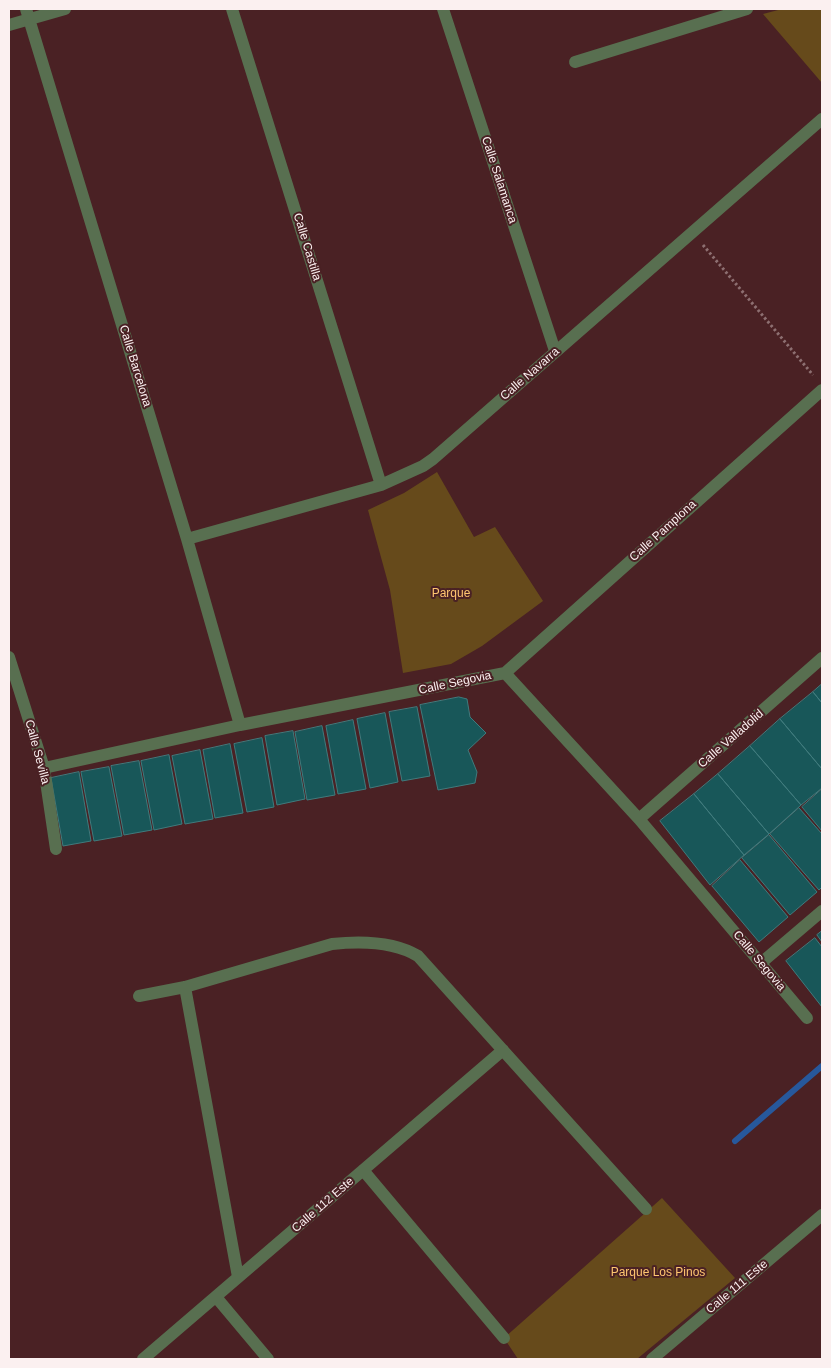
<!DOCTYPE html>
<html>
<head>
<meta charset="utf-8">
<style>
	body { margin:0 }
	#map { position:relative; width:831px; height:1368px; overflow:hidden; background:#4a2124; font-family:Arial,sans-serif }
	canvas { display:block }
	.frame { position:absolute; inset:0; border:10px solid #fbf0f0; pointer-events:none }
</style>
</head>
<body>
<div id="map">
<canvas width="831" height="1368"></canvas>
<div class="frame"></div>
</div>
<script>
const ctx = document.querySelector('canvas').getContext('2d');
ctx.lineJoin = 'round';
function fill(path, color) {
  ctx.fillStyle = color;
  ctx.fill(path, 'evenodd');
}
function trace(path, color, width, dash) {
  ctx.strokeStyle = color;
  ctx.lineWidth = width;
  ctx.lineCap = dash ? 'butt' : 'round';
  ctx.setLineDash(dash || []);
  ctx.stroke(path);
}
function drawText(font, color, halo, rows, align = 'center') {
  ctx.font = font + ' Arial,sans-serif';
  ctx.lineWidth = 4;
  ctx.setLineDash([]);
  ctx.textBaseline = 'middle';
  ctx.strokeStyle = halo;
  ctx.fillStyle = color;
  for (const [text, x, y, turn = 0] of rows) {
    ctx.save();
    ctx.translate(x, y);
    ctx.rotate((+turn || 0) * Math.PI / 180);
    ctx.textAlign = isNaN(turn) ? turn : align;
    if (halo) ctx.strokeText(text, 0, 0);
    ctx.fillText(text, 0, 0);
    ctx.restore();
  }
}
fill(new Path2D(`
	M782,9H822V83L763,14Z
	M437,472L474,537L495,527L543,601L482,646L451,664L403,673L390,590L368,510L404,493Z
	M662,1198L735,1278L637,1359H518L504,1338Z`), '#664a1b');
trace(new Path2D(`
	M735,1141L822,1066`), '#27589c', 6);
const building = new Path2D(`
	M822,684V703L813,692Z
	M813,692L822,703V769L780,719Z
	M459,697L467,699L470,717L486,733L468,750L477,772L475,783L438,790L420,705Z
	M417,707L430,776L402,781L389,712Z
	M385,713L398,782L370,788L357,719Z
	M780,719L822,769V788L801,805L750,746Z
	M353,720L366,789L338,794L326,726Z
	M322,726L335,795L307,800L295,732Z
	M293,731L305,799L277,805L265,736Z
	M262,738L274,807L247,812L234,744Z
	M230,744L243,813L215,818L203,750Z
	M750,746L801,805L769,834L718,774Z
	M200,750L213,819L185,824L172,756Z
	M169,755L182,824L154,830L141,761Z
	M139,761L152,830L124,835L111,766Z
	M109,767L122,836L94,841L81,772Z
	M79,772L91,841L63,846L51,778Z
	M718,774L769,834L744,855L694,794Z
	M822,789V831L802,807Z
	M694,794L744,855L710,885L660,821Z
	M799,808L822,834V887L819,890L770,834Z
	M769,835L817,892L790,915L742,858Z
	M740,860L788,917L759,942L712,886Z
	M822,931V942L817,935Z
	M815,938L822,947V1007L786,961Z`);
fill(building, '#185759');
trace(building, '#407b7d', 1);
trace(new Path2D(`
	M703,245L813,375`), '#8d6f71', 3, [2.5, 2.5]);
trace(new Path2D(`
	M26,9L187,539L240,725
	M232,9L381,485
	M443,9L555,351
	M9,25L65,9
	M575,62L747,9
	M187,539L381,485L423,466L433,459L822,119
	M9,657L44,768L56,849
	M505,673L639,819L807,1018
	M44,768L240,725L505,673L822,390
	M639,819L822,658
	M761,963L822,911
	M185,987L238,1277
	M139,996L185,987L332,944C360,941 393,941 418,956L646,1209
	M363,1170L504,1338
	M216,1297L268,1359
	M143,1359L503,1050
	M652,1359L822,1215`), '#586f50', 12);
drawText('12px', '#fbf0f0', '#4a2124', [
	["Calle Salamanca",499,180,72],
	["Calle Castilla",307,247,73],
	["Calle Barcelona",135,366,73],
	["Calle Navarra",530,374,-41],
	["Calle Pamplona",663,531,-42],
	["Calle Segovia",455,683,-12],
	["Calle Valladolid",731,739,-41],
	["Calle Sevilla",37,752,75],
	["Calle Segovia",759,961,50],
	["Calle 112 Este",323,1205,-41],
	["Calle 111 Este",737,1287,-40]
]);
drawText('12px', '#fec670', '#4a2124', [
	["Parque",451,594],
	["Parque Los Pinos",658,1273]
]);
</script>
</body>
</html>
